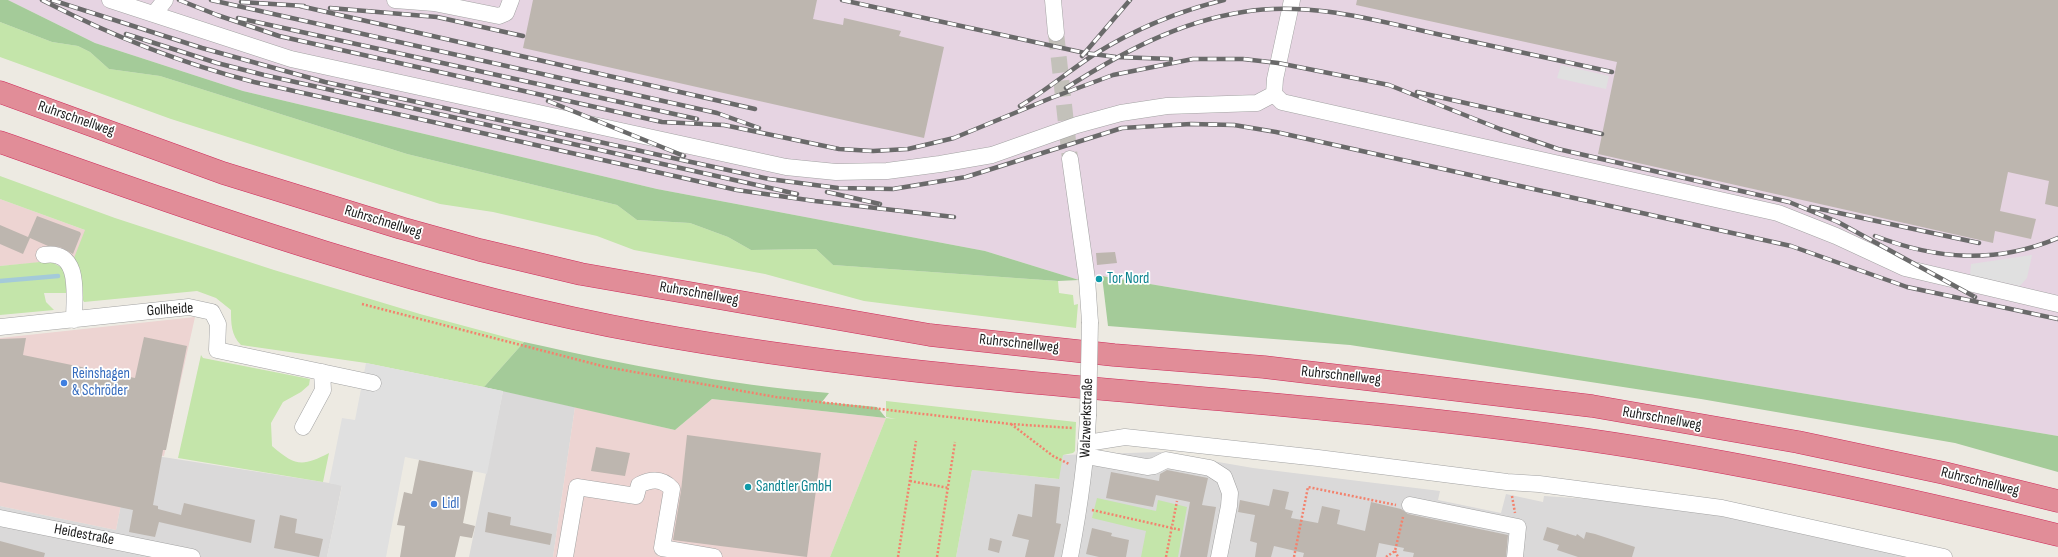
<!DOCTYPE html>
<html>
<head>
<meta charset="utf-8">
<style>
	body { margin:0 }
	canvas { display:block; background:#edeae2 }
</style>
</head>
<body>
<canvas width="2058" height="557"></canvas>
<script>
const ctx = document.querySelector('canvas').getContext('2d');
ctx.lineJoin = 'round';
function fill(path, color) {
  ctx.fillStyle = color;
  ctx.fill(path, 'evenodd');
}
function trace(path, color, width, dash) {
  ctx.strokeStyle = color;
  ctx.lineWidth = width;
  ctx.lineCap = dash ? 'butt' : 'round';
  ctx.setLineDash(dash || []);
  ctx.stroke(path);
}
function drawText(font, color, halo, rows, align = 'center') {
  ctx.font = font + ' "Sofia Sans Condensed",sans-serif';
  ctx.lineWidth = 3.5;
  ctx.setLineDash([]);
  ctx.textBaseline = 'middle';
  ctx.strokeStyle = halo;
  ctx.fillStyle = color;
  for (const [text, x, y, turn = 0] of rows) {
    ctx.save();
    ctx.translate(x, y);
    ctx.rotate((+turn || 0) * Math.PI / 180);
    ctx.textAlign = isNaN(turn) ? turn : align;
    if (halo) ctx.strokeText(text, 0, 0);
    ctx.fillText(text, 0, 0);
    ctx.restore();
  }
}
fill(new Path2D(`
	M503,391L575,407L553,557H469Z
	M131,452L342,485L327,557H0V506L116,530Z
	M1160,452L1253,468L1440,491L1438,500L1501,513L1506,494L1543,502L1544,496L1650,503L1694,510L1910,557H956L972,470L1058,479L1063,455Z`), '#dad9d9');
fill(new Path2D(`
	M0,199L93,233L79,259L0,266Z
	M195,317L164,456L131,452L116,530L0,506V338Z
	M712,399L886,418L830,557H553L575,407L675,430Z`), '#edd4d2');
fill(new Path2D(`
	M8,0H2058V436L1102,276L1079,280L985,251L657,189L243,91L95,43Z`), '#e6d4e2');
fill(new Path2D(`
	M0,22L52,42L78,46L90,52L109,69L160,76L407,154L617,205L637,220L690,223L728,237L751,250L816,249L833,265L1058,281L1059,293L1073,295L1074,305L1078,304L1076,328L864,301L765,274L634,250L597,236L493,212L440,204L171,119L0,57Z
	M0,176L115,218L274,270L420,314L524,342L484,387L366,363L241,345C231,335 231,323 231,310L216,298L197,291L84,302C76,289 85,275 74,258L85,230L0,199Z
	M50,261L64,269L67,293H44L46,302L54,310L0,315V266Z
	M201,355L203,358L310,379L309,385L301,392L283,402L271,423L272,446C295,466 302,467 329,453L323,482L178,458Z
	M886,401L1076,422L1075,451L1073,453L1063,455L1059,479L972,470L956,557H830L886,418L896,419L886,417Z
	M1097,498L1156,511L1158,500L1187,507L1178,557H1141L1146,531L1092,518Z`), '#c4e5aa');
fill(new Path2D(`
	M0,0H8L95,43L243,91L657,189L985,251L1079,280L1058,281L833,265L816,249L751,250L728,237L690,223L637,220L617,205L407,154L160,76L109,69L90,52L78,46L52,42L0,22Z
	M1102,276L2058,436V472L1955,443L1701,399L1350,345L1108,326Z
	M524,342C624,364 726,385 829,393L822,402L877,407L886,418L712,399L675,430L484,387Z`), '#a4cb99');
fill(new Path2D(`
	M1561,65L1609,76L1606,89L1557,78Z
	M2032,255L2027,278L2020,286L1970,275L1971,264Z
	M366,363L503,391L487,474L405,457L386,557H327L342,486L329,483L342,418L355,420Z`), '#e0e0e0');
trace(new Path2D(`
	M0,281L58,276`), '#a4cad9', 4.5);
fill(new Path2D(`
	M533,0H817L813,19L843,25L844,18L901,31L899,36L944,47L924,138L523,48Z
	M1357,0H2058V207L2045,204L2049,181L2008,172L2000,211L2036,219L2031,239L1995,231L1993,243L1598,154L1617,62L1356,5Z
	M37,216L80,232L81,234L73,254L60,247L48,246L30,238L23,254L0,244V225L28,237Z
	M1115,252L1117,263L1097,265L1096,253Z
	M144,337L187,346L166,450H163L153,505L158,506V509L181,515L184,503L255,520L251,543L159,522L155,537L129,532L133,510L0,482V339L26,338L23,355L135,378Z
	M687,435L821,453L807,557L673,540L681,491Z
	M596,447L630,453L625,476L591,471Z
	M419,460L473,471L463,523L475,526L472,538L460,536L455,557H400L405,526L397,525L404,492L412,494Z
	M1167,470L1208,478L1202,505L1216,507L1207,557H1180L1190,502L1156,495L1153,507L1106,498L1111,472L1159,481L1160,474Z
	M1035,484L1060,487L1056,523L1061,524L1054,557H1025L1029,540L1012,536L1018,514L1032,517Z
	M1273,489L1289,492L1285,509L1293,511L1291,518L1318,523L1322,506L1340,510L1337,524L1365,531L1371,502L1401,509L1408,514L1508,535L1506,557H1413L1414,553L1403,551L1404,548L1379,543L1376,557H1303L1304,553L1274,546L1271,557H1255L1257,543L1250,541L1255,515L1238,512L1240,500L1269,506Z
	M488,512L511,517L510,525L552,534L550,545L485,532Z
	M280,515L297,519L295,533L323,539L319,557L274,548Z
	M1547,527L1576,536L1577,534L1584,539L1586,532L1595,534L1635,547L1632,557H1578L1557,550L1559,545L1543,540Z
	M1092,528L1112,533L1111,536L1129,540L1126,557H1099L1086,554Z
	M990,538L1002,541L999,553L988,550Z
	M0,541L45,553L44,557H0Z`), '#bdb6af');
trace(new Path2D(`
	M1056,33L1070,159`), '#c3c1ba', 16, [16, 8]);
const minor = new Path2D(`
	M110,0L291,59L786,167L836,172L887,171L940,164L992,155L1077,125L1121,113L1167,106L1257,103L1274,94
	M395,0L434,3L499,16L506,13L511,0
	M1053,0L1056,33
	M1292,0L1275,79L1274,94L1282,102L1778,213L1836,236L1905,268L2058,304
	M154,14L165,0
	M1070,159L1087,279L1090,322
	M44,255C82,249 74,297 74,320
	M0,327L189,307L212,312L218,324L217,350L373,383
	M303,427L323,390L322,372
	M1087,443L1125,437L1318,458L1507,482L1539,484L1722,508L1944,557
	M1086,456L1147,467L1154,466L1166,460L1210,468L1224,477L1230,493L1229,506L1219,557
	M1410,505L1518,527L1515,557
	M0,518L192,557
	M565,557L577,487L636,496L639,485C651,479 662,478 672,489L662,548L714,557
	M1070,557C1079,510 1086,464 1088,416`);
const highway = new Path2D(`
	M0,92L223,173L401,228L480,250L581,274L930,335L1114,355L1264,367L1592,406L1798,442L1944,473L2058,501
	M0,142C212,217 425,293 648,333C956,389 1271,394 1582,439C1742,462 1901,497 2058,535`);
trace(minor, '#a3a3a3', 17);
trace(highway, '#ce2c5b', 23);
trace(new Path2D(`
	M362,304L606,367L776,397L1010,424L1073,428
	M1011,424L1053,456L1069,464
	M910,481L949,488
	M1512,496L1515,513
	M1092,510L1181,530
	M1395,551L1398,557
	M898,557L916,441
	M937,557L955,442
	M1166,557L1177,501
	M1294,557L1308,487L1396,505
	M1386,557L1395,551L1403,517`), '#f3826d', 2.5, [2, 2]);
trace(minor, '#fff', 16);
trace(highway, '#e18d98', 22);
const rail = new Path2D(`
	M42,0C110,35 180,63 254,82L737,190L815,201L954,217
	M52,0L202,48L325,82L769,179L838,188L893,189L966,177L1122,128L1191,124L1234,125L1276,132L1791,246L1907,287L2058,319
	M179,0L217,15L279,36L662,122L724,125L839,149L873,151L908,149L954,138L1051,98L1113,75L1193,59H1243L1278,63L1389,85L1500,129L1558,149L1789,202L1838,222L1975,297
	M211,0L717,113L759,128
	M842,0L1085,53L1116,57L1171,59
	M241,2L304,6
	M300,6L755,109
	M330,8L437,17L523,36
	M238,18L697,119
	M126,34L217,63L264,75L797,194
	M1082,56L1130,0
	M1066,88C1121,53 1178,22 1243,12C1308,1 1374,20 1437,34C1495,47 1554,59 1612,72
	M1417,92L1602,134
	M548,101L684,156
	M1020,106C1047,90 1070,70 1095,54C1135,29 1179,11 1224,0
	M827,192L880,204
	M1811,207L1979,243
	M1875,236C1938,260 1995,264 2058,238`);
trace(rail, '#6a6a6a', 4.5);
trace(rail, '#fff', 3, [9]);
const minorBridge = new Path2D(`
	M1088,416L1090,322`);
trace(minorBridge, '#a3a3a3', 17, []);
trace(minorBridge, '#fff', 16);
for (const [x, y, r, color] of [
	[1099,279,4,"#0f9aa8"],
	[64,383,4,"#3f7fe0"],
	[748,487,4,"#0f9aa8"],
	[434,504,4,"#3f7fe0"]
]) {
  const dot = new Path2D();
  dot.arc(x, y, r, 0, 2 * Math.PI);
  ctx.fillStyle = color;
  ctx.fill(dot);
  trace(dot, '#fff', 1.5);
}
drawText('15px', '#1c1c1c', '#fff', [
	["Ruhrschnellweg",76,119,19],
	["Ruhrschnellweg",383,222,17],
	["Ruhrschnellweg",699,294,10],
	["Gollheide",170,310,-4],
	["Ruhrschnellweg",1019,344,6],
	["Ruhrschnellweg",1341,376,6],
	["Walzwerkstraße",1087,418,-88],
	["Ruhrschnellweg",1662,419,10],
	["Ruhrschnellweg",1980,482,14],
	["Heidestraße",84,535,11]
]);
drawText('15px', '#0d838f', '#fff', [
	["Tor Nord",1107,279],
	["Sandtler GmbH",756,487]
], 'left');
drawText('15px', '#366cbe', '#fff', [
	["Reinshagen",72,374],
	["& Schröder",72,391],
	["Lidl",442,504]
], 'left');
</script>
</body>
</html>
